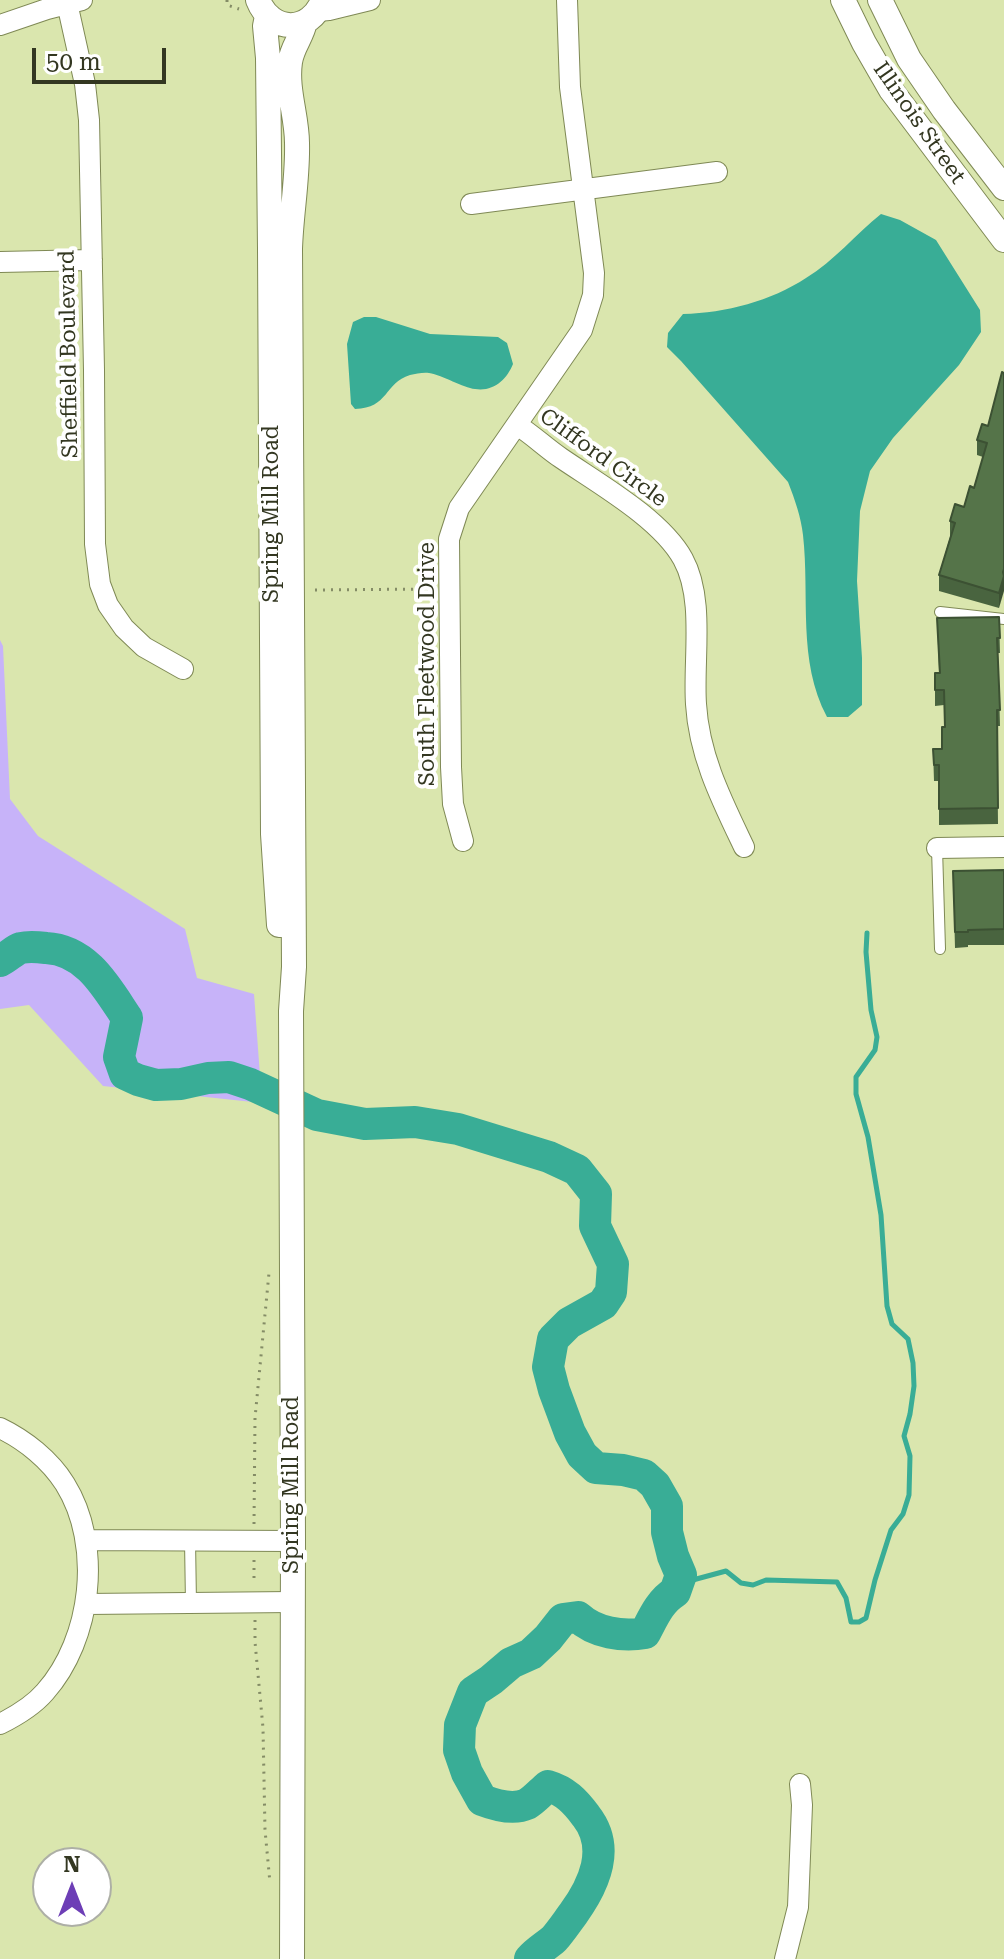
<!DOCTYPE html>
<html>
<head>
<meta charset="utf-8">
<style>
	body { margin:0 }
	#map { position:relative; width:1004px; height:1959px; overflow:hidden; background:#dae6ae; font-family:"Roboto Serif",serif }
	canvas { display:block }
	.north { position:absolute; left:32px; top:1847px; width:80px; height:80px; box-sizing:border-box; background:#fff; border:2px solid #adafa6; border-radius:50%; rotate:0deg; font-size:22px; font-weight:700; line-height:32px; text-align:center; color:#333721 }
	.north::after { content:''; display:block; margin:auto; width:28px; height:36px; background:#6d3eb6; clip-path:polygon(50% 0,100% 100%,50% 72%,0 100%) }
	.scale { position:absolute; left:32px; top:48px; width:134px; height:36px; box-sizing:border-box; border:4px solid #333721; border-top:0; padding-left:10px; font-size:24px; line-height:28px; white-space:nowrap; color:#333721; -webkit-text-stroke:6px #fff; paint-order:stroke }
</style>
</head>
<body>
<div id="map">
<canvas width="1004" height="1959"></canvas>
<div class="north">N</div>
<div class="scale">50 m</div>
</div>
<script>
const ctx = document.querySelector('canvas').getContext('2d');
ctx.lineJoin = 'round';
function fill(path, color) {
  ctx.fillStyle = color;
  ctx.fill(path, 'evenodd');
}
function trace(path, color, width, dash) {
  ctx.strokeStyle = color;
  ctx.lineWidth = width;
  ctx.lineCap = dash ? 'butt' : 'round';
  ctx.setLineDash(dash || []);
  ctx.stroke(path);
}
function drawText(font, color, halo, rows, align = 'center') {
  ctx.font = font + ' "Roboto Serif",serif';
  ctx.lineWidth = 8;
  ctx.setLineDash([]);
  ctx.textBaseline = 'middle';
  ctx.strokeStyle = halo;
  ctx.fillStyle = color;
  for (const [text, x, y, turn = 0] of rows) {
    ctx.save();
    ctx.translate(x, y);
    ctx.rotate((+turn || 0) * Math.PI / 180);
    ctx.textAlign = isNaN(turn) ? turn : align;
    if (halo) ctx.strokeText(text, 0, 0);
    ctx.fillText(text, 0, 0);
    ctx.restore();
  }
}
fill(new Path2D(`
	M0,640L3,646L10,799L38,836L185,929L197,978L254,994L262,1103L103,1086L29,1005L0,1009Z`), '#c7b3f9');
fill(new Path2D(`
	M881,214L900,220L936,240L980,310L981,332L959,365L893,438L870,471L860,511L857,581L862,658V705L848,717H827C797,660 810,597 803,535C801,517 795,500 788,482L681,361L667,347L668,333L683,314C726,313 771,301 806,278C834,261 856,234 881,214Z
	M364,317H376L430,334L498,337L507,343L513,364C507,379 494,392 475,389C463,388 443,375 429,373C423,372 416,374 410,375C384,383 389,408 355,409L351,404L347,344L353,322Z`), '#39ad96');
trace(new Path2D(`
	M678,1584L726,1571L741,1583L753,1585L766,1580L837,1582L846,1598L851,1622H859L866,1618L875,1580L891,1530L903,1514L909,1495L910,1456L904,1436L910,1414L914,1386L913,1363L908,1339L892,1324L887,1306L881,1215L868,1137L856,1094V1077L875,1050L877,1037L871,1010L866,952L867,933`), '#39ad96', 5);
trace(new Path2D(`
	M0,961C7,958 14,950 21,948C29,946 38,947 46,948C87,950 107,988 127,1018L119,1057L125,1074L138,1080L156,1085L181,1084L208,1078L229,1077L250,1084L317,1115L365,1124L415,1122L458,1129L549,1157L577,1170L596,1194L595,1226L613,1264L611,1292L603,1304L569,1323L553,1339L548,1367L554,1390L570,1433L582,1455L596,1468L623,1470L644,1475L655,1485L667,1506V1532L673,1556L681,1575L675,1592C660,1601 653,1618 645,1633C623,1637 595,1633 578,1617L563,1619L548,1638L531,1654L511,1663L491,1680L473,1692L460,1725L459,1750L467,1773L482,1800C495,1805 514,1810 527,1804C534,1800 542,1791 548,1786C565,1791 575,1801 586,1816C611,1848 594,1885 573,1914C567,1922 561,1931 554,1939C546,1946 537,1951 530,1959`), '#39ad96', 32);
const service = new Path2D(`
	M940,612L1004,619
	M937,848L940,949
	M190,1540L191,1604`);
const minor = new Path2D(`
	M67,3L85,84L89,120L94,370L95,544L100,584L108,605L124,628L144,647L183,669
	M318,11L329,10L370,0
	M0,25L47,9L82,0
	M471,204L717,172
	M0,262L92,260
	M517,425C533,435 546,448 561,458C599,484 661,519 683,559C705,599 693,659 696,704C699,756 722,801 744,847
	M463,841L453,804L451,767L449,539L459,508L582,330L593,295L594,273L570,87L567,0
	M937,848L1004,847
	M0,1428C25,1440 50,1460 65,1484C103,1545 92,1639 45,1692C33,1706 16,1716 0,1724
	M87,1540L293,1541
	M86,1604L292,1602
	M785,1959L798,1907L802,1805L800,1784`);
const tertiary = new Path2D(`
	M258,0C271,33 310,34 323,0
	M843,0L864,43L891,90L1004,240
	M880,0L909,59L944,110L1004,188
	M267,16L265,26L268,58L270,249L273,834L279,925
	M292,1959L293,1541L291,1011L294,967L290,249C291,214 298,179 297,143C297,116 286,89 290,62C292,47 302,37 305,22`);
trace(service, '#7f8955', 12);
trace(minor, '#7f8955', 22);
trace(tertiary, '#7f8955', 26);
trace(new Path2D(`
	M227,0V5L239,9
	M315,590L430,589
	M254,1524L255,1418L269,1273
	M254,1560V1584
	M255,1620V1642L263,1728L265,1830L270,1883`), '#848c66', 3, [2, 6]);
trace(service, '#fff', 10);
trace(minor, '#fff', 20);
trace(tertiary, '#fff', 24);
fill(new Path2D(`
	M1002,372L999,608L939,591V575L950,537V521L964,507L974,488L983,457L977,455V440L988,426Z
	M999,617L1000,653H998L1000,726H997L998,824L939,825V781H934L933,749H942L945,727L944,705L935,706V673H939L937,618Z
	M1004,870V945H968V947L955,948L953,871Z`), '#49643f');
fill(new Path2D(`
	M1004,569V591L999,608V593Z`), '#3c5133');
const building = new Path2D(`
	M1002,372L1004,373V569L1003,572L1004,576L999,593L939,575L955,523L950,521L955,504L964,507L970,486L974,488L987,443L977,440L982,424L988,426Z
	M999,617L1000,638H997L1000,710H997L998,808L939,809V765H934L933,749H942V727H945L944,690H935V673H940L937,618Z
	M1004,870V929L968,930V932H955L953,871Z`);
fill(building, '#557449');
trace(building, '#3c5133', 2);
drawText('22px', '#333721', '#fff', [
	["Illinois Street",919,123,55],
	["Sheffield Boulevard",69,354,-91],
	["Clifford Circle",603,458,36],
	["Spring Mill Road",272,514,-90],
	["South Fleetwood Drive",428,664,-90],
	["Spring Mill Road",292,1485,-90]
]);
</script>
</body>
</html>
